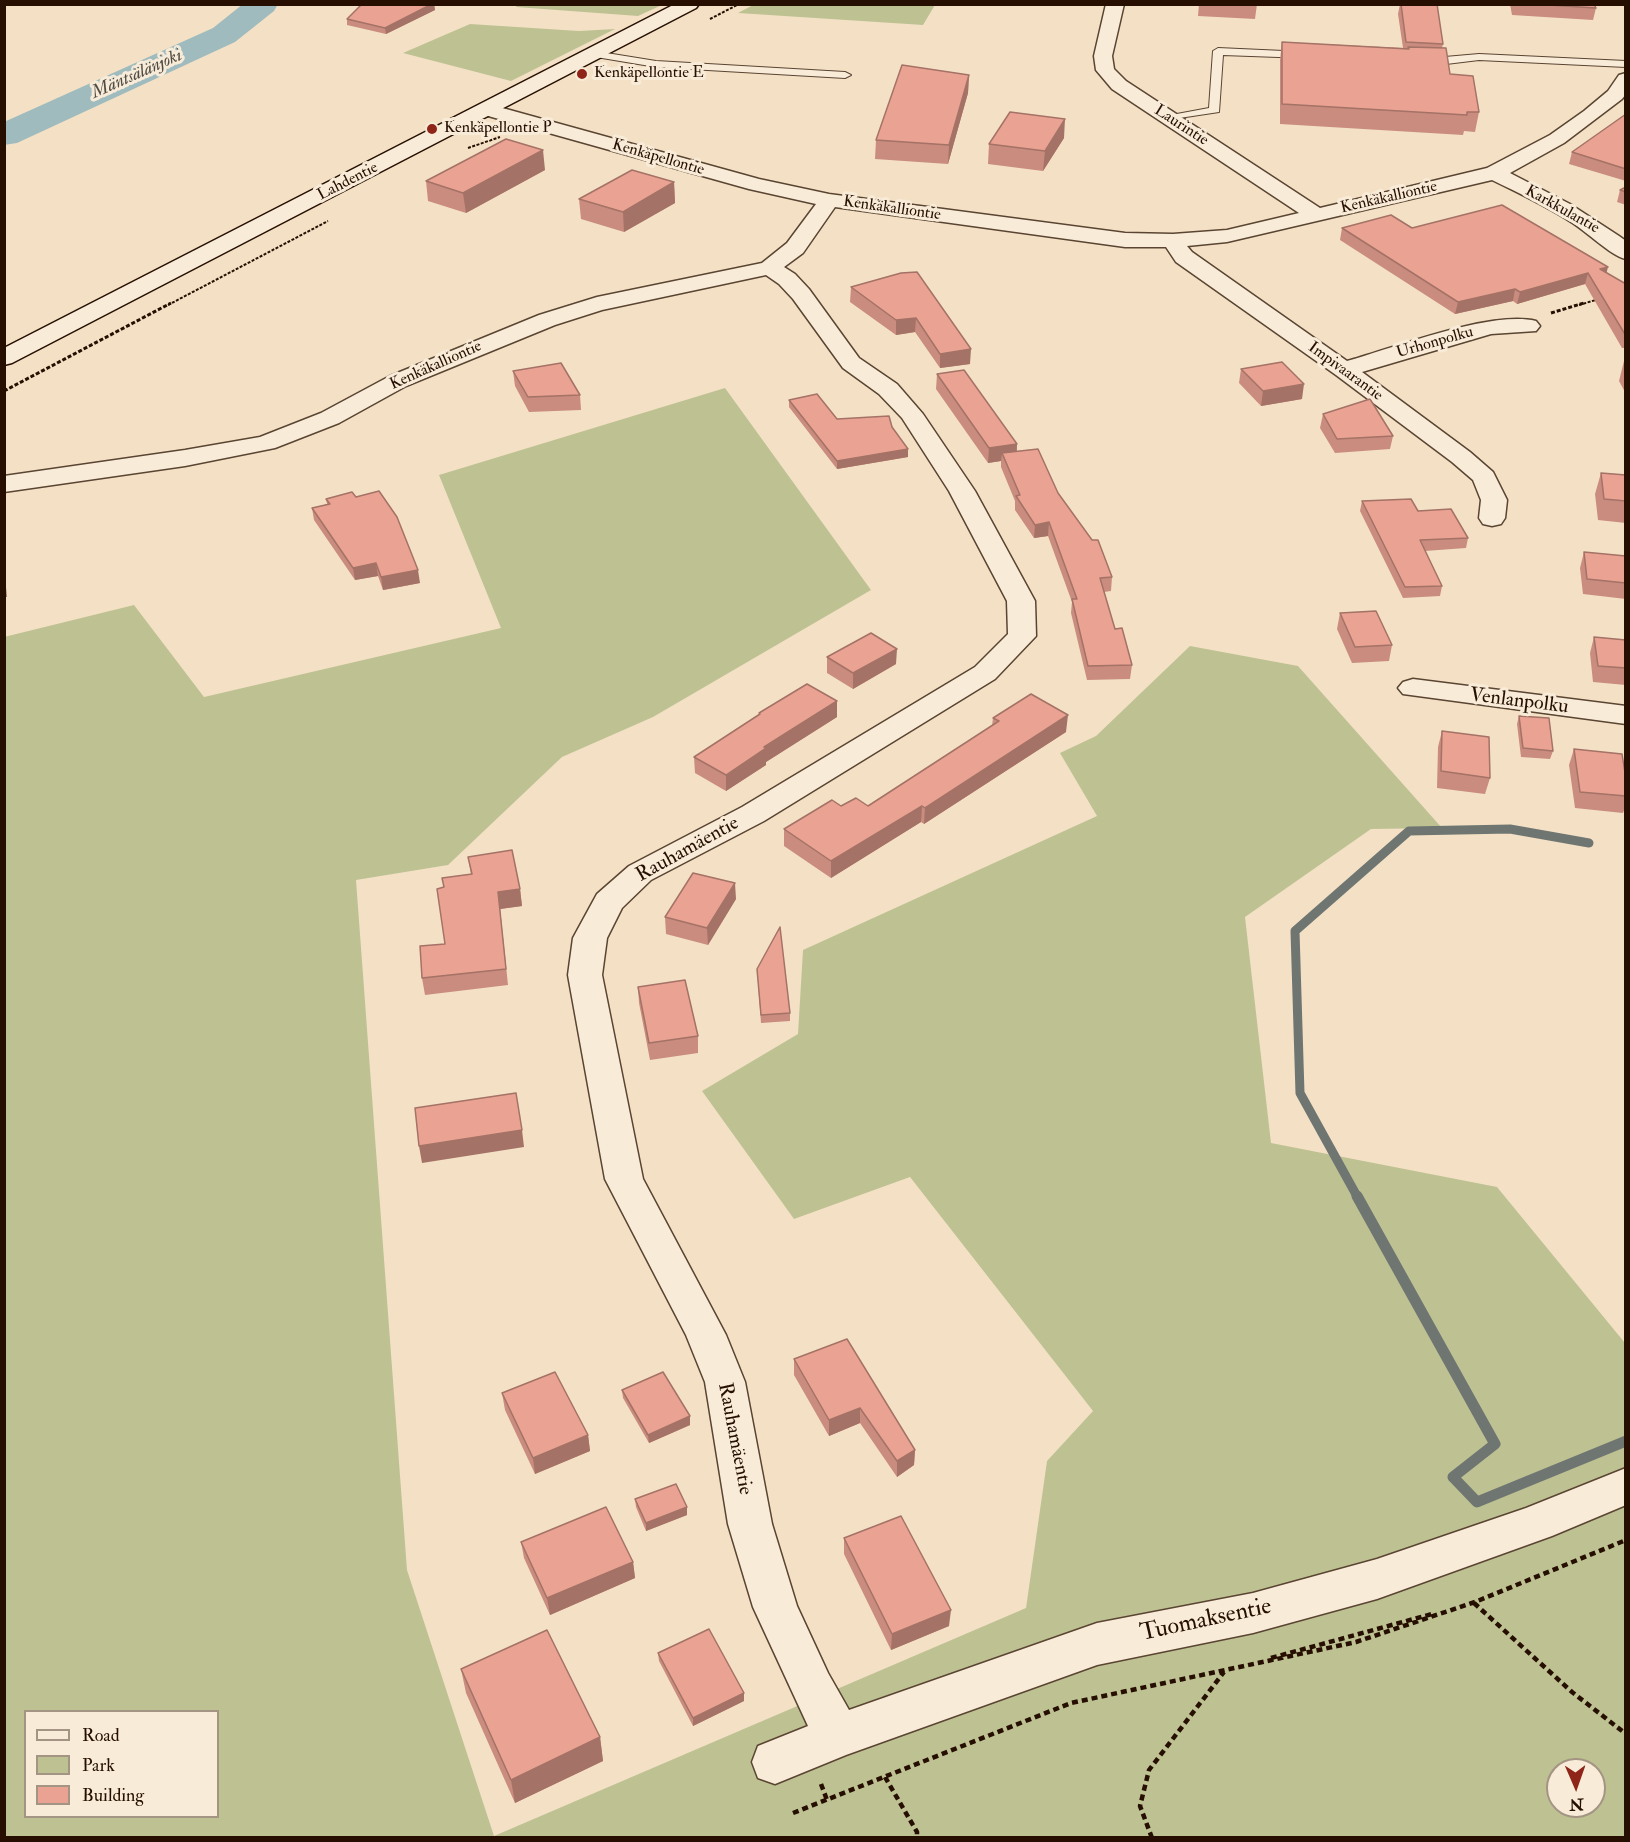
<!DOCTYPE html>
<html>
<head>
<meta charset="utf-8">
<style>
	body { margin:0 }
	#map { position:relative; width:1630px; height:1842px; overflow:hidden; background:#f4e1c5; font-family:"IM FELL Double Pica",serif }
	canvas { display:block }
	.frame { position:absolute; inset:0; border:6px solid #260f01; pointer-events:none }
	.legend { position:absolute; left:24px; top:1710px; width:195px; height:108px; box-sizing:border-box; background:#f8ecd9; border:2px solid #a49483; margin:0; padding:8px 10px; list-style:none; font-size:18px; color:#260f01 }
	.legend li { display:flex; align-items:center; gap:12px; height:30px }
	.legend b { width:30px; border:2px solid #a49483 }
	.north { position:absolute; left:1546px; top:1758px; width:60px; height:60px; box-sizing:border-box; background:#f8ecd9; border:2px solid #a49483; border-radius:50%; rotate:178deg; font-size:16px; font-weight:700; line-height:24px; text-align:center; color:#260f01 }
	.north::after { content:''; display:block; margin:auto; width:21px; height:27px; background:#8f2418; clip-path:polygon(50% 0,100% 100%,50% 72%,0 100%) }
</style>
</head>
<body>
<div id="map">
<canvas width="1630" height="1842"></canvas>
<div class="frame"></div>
<ul class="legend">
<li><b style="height:8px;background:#f8ecd9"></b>Road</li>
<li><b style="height:16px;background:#bec293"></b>Park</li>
<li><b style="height:16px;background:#eaa392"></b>Building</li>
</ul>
<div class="north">N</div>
</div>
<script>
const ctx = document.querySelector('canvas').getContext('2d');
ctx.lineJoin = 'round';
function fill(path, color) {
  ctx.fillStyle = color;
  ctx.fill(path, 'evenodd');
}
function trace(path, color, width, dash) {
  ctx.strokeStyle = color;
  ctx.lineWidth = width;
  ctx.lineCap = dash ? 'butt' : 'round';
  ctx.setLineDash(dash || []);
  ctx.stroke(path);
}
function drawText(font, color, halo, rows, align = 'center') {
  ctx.font = font + ' "IM FELL Double Pica",serif';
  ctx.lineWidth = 6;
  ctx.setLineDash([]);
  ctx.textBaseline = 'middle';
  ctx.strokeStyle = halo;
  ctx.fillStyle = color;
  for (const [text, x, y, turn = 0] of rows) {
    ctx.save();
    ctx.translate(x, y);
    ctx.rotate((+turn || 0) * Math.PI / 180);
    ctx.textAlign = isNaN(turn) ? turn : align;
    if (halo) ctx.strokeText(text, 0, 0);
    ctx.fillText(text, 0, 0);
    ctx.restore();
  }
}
fill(new Path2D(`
	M518,4H662V5L638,16L516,7Z
	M755,4H935V5L923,25L738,13Z
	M470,24L579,31L615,29L511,81L403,53Z
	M725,388L871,590L653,717L562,757L448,865L356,880L407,1570L494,1836L1026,1608L1047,1461L1093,1411L910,1177L794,1219L702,1091L798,1034L803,950L1097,816L1060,753L1096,736L1190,646L1298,666L1442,828L1371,829L1245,917L1271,1143L1497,1187L1625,1343V1837H5L4,637L134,605L204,697L501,628L439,475ZM26,1712H218V1816H26ZM1558,1770H1594V1806H1558Z`), '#bec293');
trace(new Path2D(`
	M1358,1198L1300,1093L1295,931L1409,831L1510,829L1589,843`), '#6f7672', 9);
trace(new Path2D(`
	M1357,1196L1495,1444L1453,1477L1477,1502L1626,1441`), '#6f7672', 11);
fill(new Path2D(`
	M243,4H278L274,11L235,42L17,143L4,145V122L213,28Z`), '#9fbbbe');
const lane = new Path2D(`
	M1218,48L1306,52L1312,55L1306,58L1223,55L1219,112L1166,120V116L1209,108L1213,51Z
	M594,51L656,61L845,72L851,75L845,78L656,67L590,56L589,54Z
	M1479,54L1626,61V67L1479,60L1438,65H1422L1416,62L1422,59Z`);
const street = new Path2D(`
	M1106,4H1124L1112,56L1114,69L1126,81L1320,208L1487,168L1550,135L1584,111L1608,91L1619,75L1626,73V94L1622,99L1564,143L1510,173L1570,204L1619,236L1626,241V259C1611,256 1586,231 1571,222C1546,206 1519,193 1492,180L1227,242L1187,246L1192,252L1347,361C1394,348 1491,310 1536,321L1540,326L1536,331L1491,334L1362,372L1470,452L1493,472L1507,500L1505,518L1501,524L1492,526L1483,524L1479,518L1481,500L1473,480L1452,462L1336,375L1176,262L1166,247H1125L835,207L803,253L784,267L795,274L809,289L859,358L897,384L923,414L975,491L1035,601L1036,636L995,679L764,821L651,880L622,908L607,938L602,975L643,1179L726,1335L745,1382L772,1524L797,1606L828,1673L849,1710L1097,1623L1253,1593L1377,1559L1526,1508L1626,1468V1505L1552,1536L1377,1599L1253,1633L1097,1665L846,1755L775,1784L758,1778L752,1762L758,1746L808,1726L753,1607L728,1524L705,1382L686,1335L605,1179L568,975L573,938L597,894L629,866L742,807L975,667L1008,634L1007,601L949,491L902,418L879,394L843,368L793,299L779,284L766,275L602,310L555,325L406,386L339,423L275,448L185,466L4,492V476L185,450L260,437L321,413L390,376L539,315L597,297L762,263L787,243L816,204L749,189L481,114L478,110L481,106L488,104L759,179L829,194L1125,233L1173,234L1227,230L1299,213L1112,89L1096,70L1094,56Z
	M1413,679L1626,706V724L1403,694L1398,688L1403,682Z`);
const secondary = new Path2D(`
	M675,4H699L696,8L12,363L4,365V348Z`);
trace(lane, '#5a4432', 2);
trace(street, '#5a4432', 3);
trace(secondary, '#260f01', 3);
trace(new Path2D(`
	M710,19L739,4
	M468,148L500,137
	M168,305L328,221
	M1579,305L1599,299`), '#260f01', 2, [3, 1.5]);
trace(new Path2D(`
	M1551,313L1584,303
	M4,391L171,303`), '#260f01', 3, [4, 2]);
trace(new Path2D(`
	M1474,1603L1572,1692L1626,1734
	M1271,1658L1432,1614
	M885,1777L917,1832V1838
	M821,1784L827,1800
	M793,1813L1071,1703L1356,1642L1475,1602L1626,1540
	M1152,1838L1140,1806L1149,1770L1224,1672`), '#260f01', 4.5, [6, 4]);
fill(lane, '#f8ecd9');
fill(street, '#f8ecd9');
fill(secondary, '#f8ecd9');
fill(new Path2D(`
	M362,4H434L435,10L386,34L347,25V19Z
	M1199,4H1257L1255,19L1198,16Z
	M1400,4H1437L1443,44L1442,48L1450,74L1479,112L1475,132L1464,131L1463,135L1280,124V60L1282,42L1403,48L1398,14Z
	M1510,4H1594L1596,8L1593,20L1512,15Z
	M969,75L968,93L948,164L875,159L876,140Z
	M1626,114V181L1569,164L1572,152Z
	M1064,138L1043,171L988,164L989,144Z
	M545,170L466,213L428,201L426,181Z
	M674,182L675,203L624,232L581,219L579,199Z
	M1626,187V205L1617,202L1620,190Z
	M1342,228H1412L1606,273L1626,284V348H1622L1585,284L1517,304L1513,301L1455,314L1340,240Z
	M901,273L970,364L940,368L915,332L896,335L850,302L851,287Z
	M1624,361H1626V394L1619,381Z
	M1241,369L1302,399L1261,406L1239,383Z
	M513,371L580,395L581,410L529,412L515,386Z
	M937,374L1017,444V452L1058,493L1112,577L1111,591L1104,592L1115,629L1132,665L1130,679L1087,680L1071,613L1072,602L1048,536L1034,538L1015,510V501L1001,467V461L988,463L936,389Z
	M789,400L837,419L892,427L908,457L837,469L789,407Z
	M1323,414L1393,436L1390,449L1335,453L1320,428Z
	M1601,473L1626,475V523L1598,520L1595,494Z
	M326,499L420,583L383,590L378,576L355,580L314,520L312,508L327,504Z
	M1362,501L1418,511L1468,538L1466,548L1425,551L1442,586L1440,596L1403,598L1360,511Z
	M1584,552L1626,556V599L1583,594L1580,568Z
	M1340,613L1392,645L1389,661L1352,663L1337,629Z
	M1594,637L1626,640V685L1593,682L1590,653Z
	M827,657L896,664L853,689L827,673Z
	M837,701V717L766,762V765L726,791L695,773L694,757L759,715V713Z
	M1519,716L1553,751L1550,759L1521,757L1517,724Z
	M993,718L1066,732L924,824L921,822L831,878L784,846V829L841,806H868L992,726Z
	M1442,731L1490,778L1485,794L1437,788L1438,747Z
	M1574,749L1626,779V805L1623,813L1575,808L1569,765Z
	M468,857L520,889L522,906L500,909L508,985L425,995L422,978L445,944L444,887L471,874Z
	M736,899L708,945L666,934L665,917Z
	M757,969L790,1013V1021L761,1023Z
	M638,987L698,1036V1053L650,1060L639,1003Z
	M847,1339L915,1450L914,1465L897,1477L860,1423L829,1436L794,1375V1359Z
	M622,1390L690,1425L649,1443L623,1398Z
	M502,1393L588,1435L590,1451L535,1474L505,1410Z
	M635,1499L687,1507V1515L646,1531L636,1507Z
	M844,1538L949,1626L891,1650L844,1554Z
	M521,1542L633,1562L635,1578L550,1615L524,1558Z
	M658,1653L744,1693V1701L693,1726L659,1661Z
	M461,1669L600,1737L603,1761L515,1803L466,1693Z`), '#c98c7e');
fill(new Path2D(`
	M432,4H434L435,10L386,34L385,28Z
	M969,75L968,93L948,164L949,145Z
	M1065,119L1064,138L1043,171L1045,151Z
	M543,150L545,170L466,213L463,193Z
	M674,182L675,203L624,232L623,212Z
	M1608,267L1605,279L1600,269Z
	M1588,273L1585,284L1517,304L1520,292Z
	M1515,289L1513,301L1455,314L1458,302Z
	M916,318L915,332L896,335V320Z
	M971,349L970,364L940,368V354Z
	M1304,384L1302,399L1261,406L1263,391Z
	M1017,444L1016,459L1002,453L1001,461L988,463L989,448Z
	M908,449V457L837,469V461Z
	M1049,522L1048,536L1034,538L1035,525Z
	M376,563L378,576L355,580L353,568Z
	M4,567L7,597H4Z
	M418,570L420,583L383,590L381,577Z
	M897,649L896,664L853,689V673Z
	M837,701V717L766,762V765L726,791V775L764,747Z
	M1068,715L1066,732L924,824L925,808Z
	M922,806L921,822L831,878V861Z
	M735,883L736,899L708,945L707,928Z
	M520,889L522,906L500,909L508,985L498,892Z
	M522,1130L524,1147L422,1163L419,1146Z
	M860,1408V1423L829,1436V1420Z
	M690,1416V1425L649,1443L648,1435Z
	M588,1435L590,1451L535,1474L533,1458Z
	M915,1450L914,1465L897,1477V1461Z
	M687,1507V1515L646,1531V1523Z
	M633,1562L635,1578L550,1615L547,1598Z
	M951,1610L949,1626L891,1650L892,1634Z
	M744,1693V1701L693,1726V1718Z
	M600,1737L603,1761L515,1803L511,1780Z`), '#a47266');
const building = new Path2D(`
	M362,4H432L385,28L347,19Z
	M1401,4H1437L1443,44L1406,42Z
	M1533,4H1594L1596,8Z
	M1282,42L1409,49L1408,47L1446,48L1450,74L1473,76L1479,112H1467V115L1282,104Z
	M902,65L969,75L949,145L876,140Z
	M1010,112L1065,119L1045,151L989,144Z
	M1626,114V169L1572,152Z
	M506,139L543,150L463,193L426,181Z
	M632,170L674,182L623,212L579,199Z
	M1626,187V192L1620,190Z
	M1502,205L1608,267L1600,269L1626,284V336L1588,273L1520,292L1515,289L1458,302L1342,228L1391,215L1412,228Z
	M917,272L971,349L940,354L916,318L896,320L851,287L901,273Z
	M1282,362L1304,384L1263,391L1241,369Z
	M561,363L580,395L528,397L513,371Z
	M964,370L1017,444L989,448L937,374Z
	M817,394L837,419L889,416L892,427L908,449L837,461L789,400Z
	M1370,399L1393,436L1337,439L1323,414Z
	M1038,449L1058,493L1092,540H1098L1112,577L1100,578L1115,629L1122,628L1132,665L1088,666L1072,599H1077L1049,522L1035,525L1016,496L1020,495L1002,453Z
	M1601,473L1626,475V501L1604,499Z
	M379,491L397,517L418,570L381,577L376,563L353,568L312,508L330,504L326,499L352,492L356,497Z
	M1411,499L1418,511L1451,509L1468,538L1420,540L1442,586L1405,587L1362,501Z
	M1584,552L1626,556V583L1587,579Z
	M1376,611L1392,645L1355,647L1340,613Z
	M871,633L897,649L853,673L827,657Z
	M1594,637L1626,640V668L1598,666Z
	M807,684L837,701L764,747L766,748L726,775L694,757L760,714L759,713Z
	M1031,694L1068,715L925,808L922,806L831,861L784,829L832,800L841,806L856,798L868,806L999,721L993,718Z
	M1519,716L1549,718L1553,751L1523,748Z
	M1442,731L1489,737L1490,778L1441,771Z
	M1574,749L1622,754L1626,779V796L1580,792Z
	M512,850L520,889L498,892L506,969L422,978L420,946L445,944L437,889L444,887L442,878L472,874L468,857Z
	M693,873L735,883L707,928L665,917Z
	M780,927L790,1013L761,1015L757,969Z
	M685,980L698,1036L649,1043L638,987Z
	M516,1093L522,1130L419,1146L415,1108Z
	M847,1339L915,1450L897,1461L860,1408L829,1420L794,1359Z
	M555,1372L588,1435L533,1458L502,1393Z
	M663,1372L690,1416L648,1435L622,1390Z
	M676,1484L687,1507L646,1523L635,1499Z
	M606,1507L633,1562L547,1598L521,1542Z
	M901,1516L951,1610L892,1634L844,1538Z
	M709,1629L744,1693L693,1718L658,1653Z
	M547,1630L600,1737L511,1780L461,1669Z`);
fill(building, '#eaa392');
trace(building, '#a47266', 1.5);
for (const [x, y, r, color] of [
	[582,74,6,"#8f2418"],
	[432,129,6,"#8f2418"]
]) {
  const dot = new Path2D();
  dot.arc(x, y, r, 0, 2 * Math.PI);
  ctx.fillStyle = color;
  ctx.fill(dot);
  trace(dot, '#f8ecd9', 2);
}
drawText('16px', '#260f01', '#f8ecd9', [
	["Kenkäpellontie E",594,74],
	["Kenkäpellontie P",444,129]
], 'left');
drawText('16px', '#260f01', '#f8ecd9', [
	["Laurintie",1181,126,33],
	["Kenkäpellontie",658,158,16],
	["Lahdentie",348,182,-27],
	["Kenkäkalliontie",1389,198,-13],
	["Kenkäkalliontie",892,209,8],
	["Karkkulantie",1562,210,29],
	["Urhonpolku",1435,343,-16],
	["Kenkäkalliontie",436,366,-24],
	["Impivaarantie",1345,372,36]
]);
drawText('italic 18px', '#504b43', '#f8ecd9', [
	["Mäntsälänjoki",137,75,-24]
]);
drawText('20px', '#260f01', '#f8ecd9', [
	["Venlanpolku",1519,702,7],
	["Rauhamäentie",688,850,-29],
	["Rauhamäentie",734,1439,79]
]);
drawText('24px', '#260f01', '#f8ecd9', [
	["Tuomaksentie",1206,1621,-12]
]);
</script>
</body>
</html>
